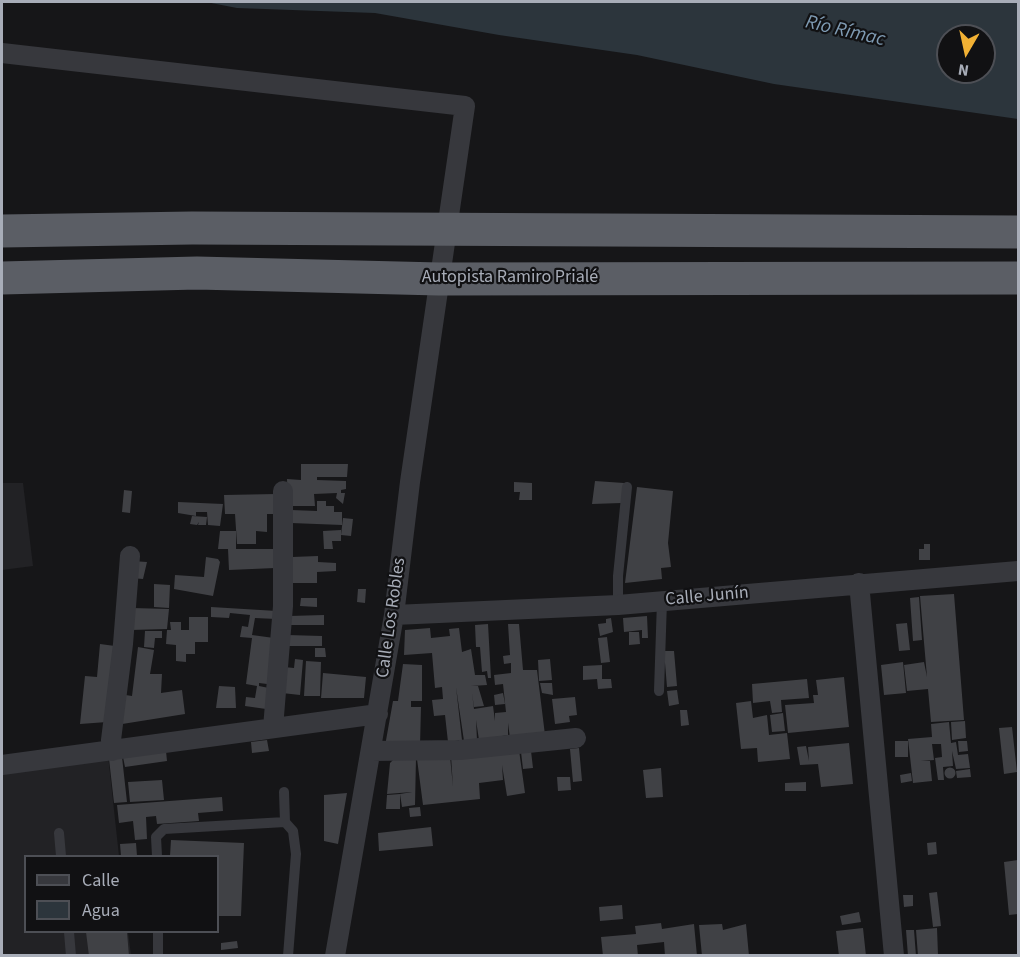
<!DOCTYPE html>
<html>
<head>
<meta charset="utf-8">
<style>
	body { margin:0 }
	#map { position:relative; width:1020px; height:957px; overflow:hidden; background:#161618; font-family:"Source Sans 3",sans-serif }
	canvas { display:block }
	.frame { position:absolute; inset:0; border:3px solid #a8adb8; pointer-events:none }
	.legend { position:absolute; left:24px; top:855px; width:195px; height:78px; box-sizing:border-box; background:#111113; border:2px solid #4d4f55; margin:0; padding:8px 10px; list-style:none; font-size:18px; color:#a8adb8 }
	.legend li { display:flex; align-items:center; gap:12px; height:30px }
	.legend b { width:30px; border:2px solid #4d4f55 }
	.north { position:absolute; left:936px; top:24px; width:60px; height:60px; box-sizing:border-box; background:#111113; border:2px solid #4d4f55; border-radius:50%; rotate:189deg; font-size:16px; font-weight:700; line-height:24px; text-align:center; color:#a8adb8 }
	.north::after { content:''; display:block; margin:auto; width:21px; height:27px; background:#f2b134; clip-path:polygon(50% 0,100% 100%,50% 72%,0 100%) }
</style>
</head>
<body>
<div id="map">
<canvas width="1020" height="957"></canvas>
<div class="frame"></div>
<ul class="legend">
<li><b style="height:8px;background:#37383d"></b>Calle</li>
<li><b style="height:16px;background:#2c353c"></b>Agua</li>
</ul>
<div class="north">N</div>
</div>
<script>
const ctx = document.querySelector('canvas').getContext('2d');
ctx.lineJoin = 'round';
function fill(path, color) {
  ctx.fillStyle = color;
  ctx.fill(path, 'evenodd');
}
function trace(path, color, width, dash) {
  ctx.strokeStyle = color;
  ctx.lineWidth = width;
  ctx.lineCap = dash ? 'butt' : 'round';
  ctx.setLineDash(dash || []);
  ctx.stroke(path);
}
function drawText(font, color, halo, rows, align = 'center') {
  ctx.font = font + ' "Source Sans 3",sans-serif';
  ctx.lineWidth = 4.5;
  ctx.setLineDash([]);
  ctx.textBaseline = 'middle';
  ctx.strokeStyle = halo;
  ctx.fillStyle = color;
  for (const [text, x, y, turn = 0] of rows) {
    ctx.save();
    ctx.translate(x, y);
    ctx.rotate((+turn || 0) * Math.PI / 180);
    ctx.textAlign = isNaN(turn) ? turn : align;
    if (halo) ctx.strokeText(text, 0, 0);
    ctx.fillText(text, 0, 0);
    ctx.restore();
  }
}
fill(new Path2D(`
	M2,483H23L33,566L2,570Z
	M108,755L119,856H26V932H128L131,955H2V768Z`), '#222225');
fill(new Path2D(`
	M206,2H1018V119L774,84L637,55L499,35L375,13L237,8ZM948,36H984V72H948Z`), '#2c353c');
fill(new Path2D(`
	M301,464H348L347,477H317V480L346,481V489L341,490V493H345L343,504L336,498L337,493L314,494L315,506H288L287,479L301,480Z
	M595,481L624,483L621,503L592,504Z
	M514,482L532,483V500H519L520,492H514Z
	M637,487L673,491L668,543L671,567L661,568L662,579L625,583Z
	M124,490L132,491L130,513L122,512Z
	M276,494V514H267V532L256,531V544H237L235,514H225L224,495Z
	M317,501H326V506H334V512H342V525L291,523V510L317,511Z
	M178,502L223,504L220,526L208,525L207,512H196V516L178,513Z
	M192,516L207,517L206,525H198L199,522L197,525L190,524Z
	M343,518L353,519L351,536L341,535Z
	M341,530V541H332L333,549H324L323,531Z
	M220,531H236V549H275V568L229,570L228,549H218Z
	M924,544H930V560H919V549H924Z
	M318,556V562L336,563V571L317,572V583H293L292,557Z
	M206,557L218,559L220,562L213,596L174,589L175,575L204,577Z
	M132,561L147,562L143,579L131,578Z
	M154,584L170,585L169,608L154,607Z
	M358,589H366L365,603L357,602Z
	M954,594L964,720L931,722L928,689L907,691L904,665L924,662L927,677L920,596Z
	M919,597L922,640L913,641L910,598Z
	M301,598H317V607L300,606Z
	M211,607L277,611L276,619L255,618L252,635L274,638L267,684L259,683V686L269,688L266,709L245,706L246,697L255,698L257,686L246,684L252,638L240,637L242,626L248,627L250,615L230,613L229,618L211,617Z
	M132,608L169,609L167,629L131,630Z
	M324,615V625H289V616Z
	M647,616L648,638H642V630L624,632L623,618Z
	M189,617H208V642H195V654H186V662L176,661V645L166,644L167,630H171L170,622H181V630H189Z
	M611,618L613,632L600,636L598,624L606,623V619Z
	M907,623L910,650L899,651L896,624Z
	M488,624L491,678H488L487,671L482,672L480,647H476L475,625Z
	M508,624H519L523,670H537L545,735L510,738L508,723V735L479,740L476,720L477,740L464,741L456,687L462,740L448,742L445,715L434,716L432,700L443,699L442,687L435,688L432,653L404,655L405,630L430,628L431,638L450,636L449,629L459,628L462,652L471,649L475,675H485L487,685L471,686H478L484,706L474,707L472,693L474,709L493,706L495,721V713L506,712L503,684L495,685L494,675L511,673V663L504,664L503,656L510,655Z
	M145,631H162V638H155L154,648L144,647Z
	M629,632H639L640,644L629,645Z
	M287,635L322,636V646H286Z
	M607,637L610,662L601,663L598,638Z
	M100,644L115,646L107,722L80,724L85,676L97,677Z
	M138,647L154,650L150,674H162L161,693L182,690L185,714L116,725L119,694L132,696Z
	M315,648H325L326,657H315Z
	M664,651H674L677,686L667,687Z
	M295,659L303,660L300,695L282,693L284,667L294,668Z
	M550,659L552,680L539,681L538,660Z
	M306,661L321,662L320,696H304Z
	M903,662L906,693L884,695L881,665Z
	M403,664L422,665V701H411V707H421L420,746H385L393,701H398Z
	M602,665V679H611L612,688L598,689L597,679L583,680V666Z
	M323,673L366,677L364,698H321Z
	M844,677L849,727L788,733L785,705L814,703L813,695H818L816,680Z
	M807,679L809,698L781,700L782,712L772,713L770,701L753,703L752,684Z
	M540,683H552L553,695L542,693Z
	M219,686L235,687L236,708H216Z
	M677,690L679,704L669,706L667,691Z
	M503,693L505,704L495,705L494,695Z
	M575,697L577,715L569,716L570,722L555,724L552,699Z
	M751,701L753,718L767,715L769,735L787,733L790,759L758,762L757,748L741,749L736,703Z
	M680,710H687L689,725L681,726Z
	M783,713L785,731L772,732L770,715Z
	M965,721L966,738L952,740L951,722Z
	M949,722L951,743L956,742L958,755L968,754L970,768L956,769L952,751L953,766L943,767L944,780H938L935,758L942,757L941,744H932L934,760L921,761H930L932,781L913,783L908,739L932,737L931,724Z
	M1012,727L1017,772L1004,774L999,728Z
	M267,740L269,751L252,753L251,742Z
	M895,741H908V757H895Z
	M958,741H967L968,751L959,752Z
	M849,743L853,784L821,787L818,764L800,765L797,747L806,746L809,761L808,747Z
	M579,748L582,781L573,782L570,749Z
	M519,750L525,793L507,796L502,765L503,780L479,783L480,799L423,805L417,759L450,756L453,787L451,756Z
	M166,751L167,761L125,767L123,757Z
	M531,751L533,768L523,769L521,752Z
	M122,757L127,802L114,803L109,759Z
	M416,758L415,805L402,807L400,794L412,792L387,794L390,763L393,760Z
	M944.5 773a5.5 5.5 0 1 1 11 0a5.5 5.5 0 1 1-11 0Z
	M661,768L663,797L646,798L643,770Z
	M970,769L971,777L957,778L956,771Z
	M911,773L912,781L901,783L900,775Z
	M557,777H570L571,790L558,791Z
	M162,780L164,800L130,802L128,782Z
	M806,782V791H785V783Z
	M347,793L338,844L324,841V795Z
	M400,794V809H386L387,795Z
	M222,797L223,811L198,813L199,821L157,824L156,816L146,817L147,839L135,840L133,821L119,823L117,805Z
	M420,807L421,816L410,817L409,808Z
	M431,827L433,846L379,851L378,833Z
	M171,840L244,843L241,916H218V856H170Z
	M936,842L937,854L928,855L927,843Z
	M136,843L137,856H121L120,844Z
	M1018,860V914L1009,915L1004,862Z
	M937,892L941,926L933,927L929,893Z
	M903,895H913V906L904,907Z
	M622,905L623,919L600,921L599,907Z
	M859,912L861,922L842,925L840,916Z
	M661,923L662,929L694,924L697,956H665L664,942L637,945L638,956H603L601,937L636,934L635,926Z
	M722,924L723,930L746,924L749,956H702L699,925Z
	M863,928L866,956H839L836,931Z
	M937,928L938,955L918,956L916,930Z
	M906,930H914L916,956H908Z
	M86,932H127L129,956H89Z
	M237,941L238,948L221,950V943Z`), '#404145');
trace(new Path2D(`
	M618,605V576L627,487
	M659,691L662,601
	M284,792L285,822
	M59,833L61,856
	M157,856L156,837L164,829L285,822L293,831L296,854L288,956
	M69,932L71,956
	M158,932V956`), '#37383d', 10);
trace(new Path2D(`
	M2,53L465,106L410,482L394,615L335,956
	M859,583L894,956
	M394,615L618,605L1018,571
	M273,728L283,606V491
	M112,751L111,740L123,644L130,556
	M371,751L460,750L576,738
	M2,765L378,714`), '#37383d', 20);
trace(new Path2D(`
	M2,231L192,228L1018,232
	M2,278L197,273L439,279L1018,278`), '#5b5e65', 33);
drawText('18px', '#a8adb8', '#111113', [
	["Autopista Ramiro Prialé",510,278],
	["Calle Junín",707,597,-5],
	["Calle Los Robles",392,618,-82]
]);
drawText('italic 20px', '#7f9bb3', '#111113', [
	["Río Rímac",845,32,13]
]);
</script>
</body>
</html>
